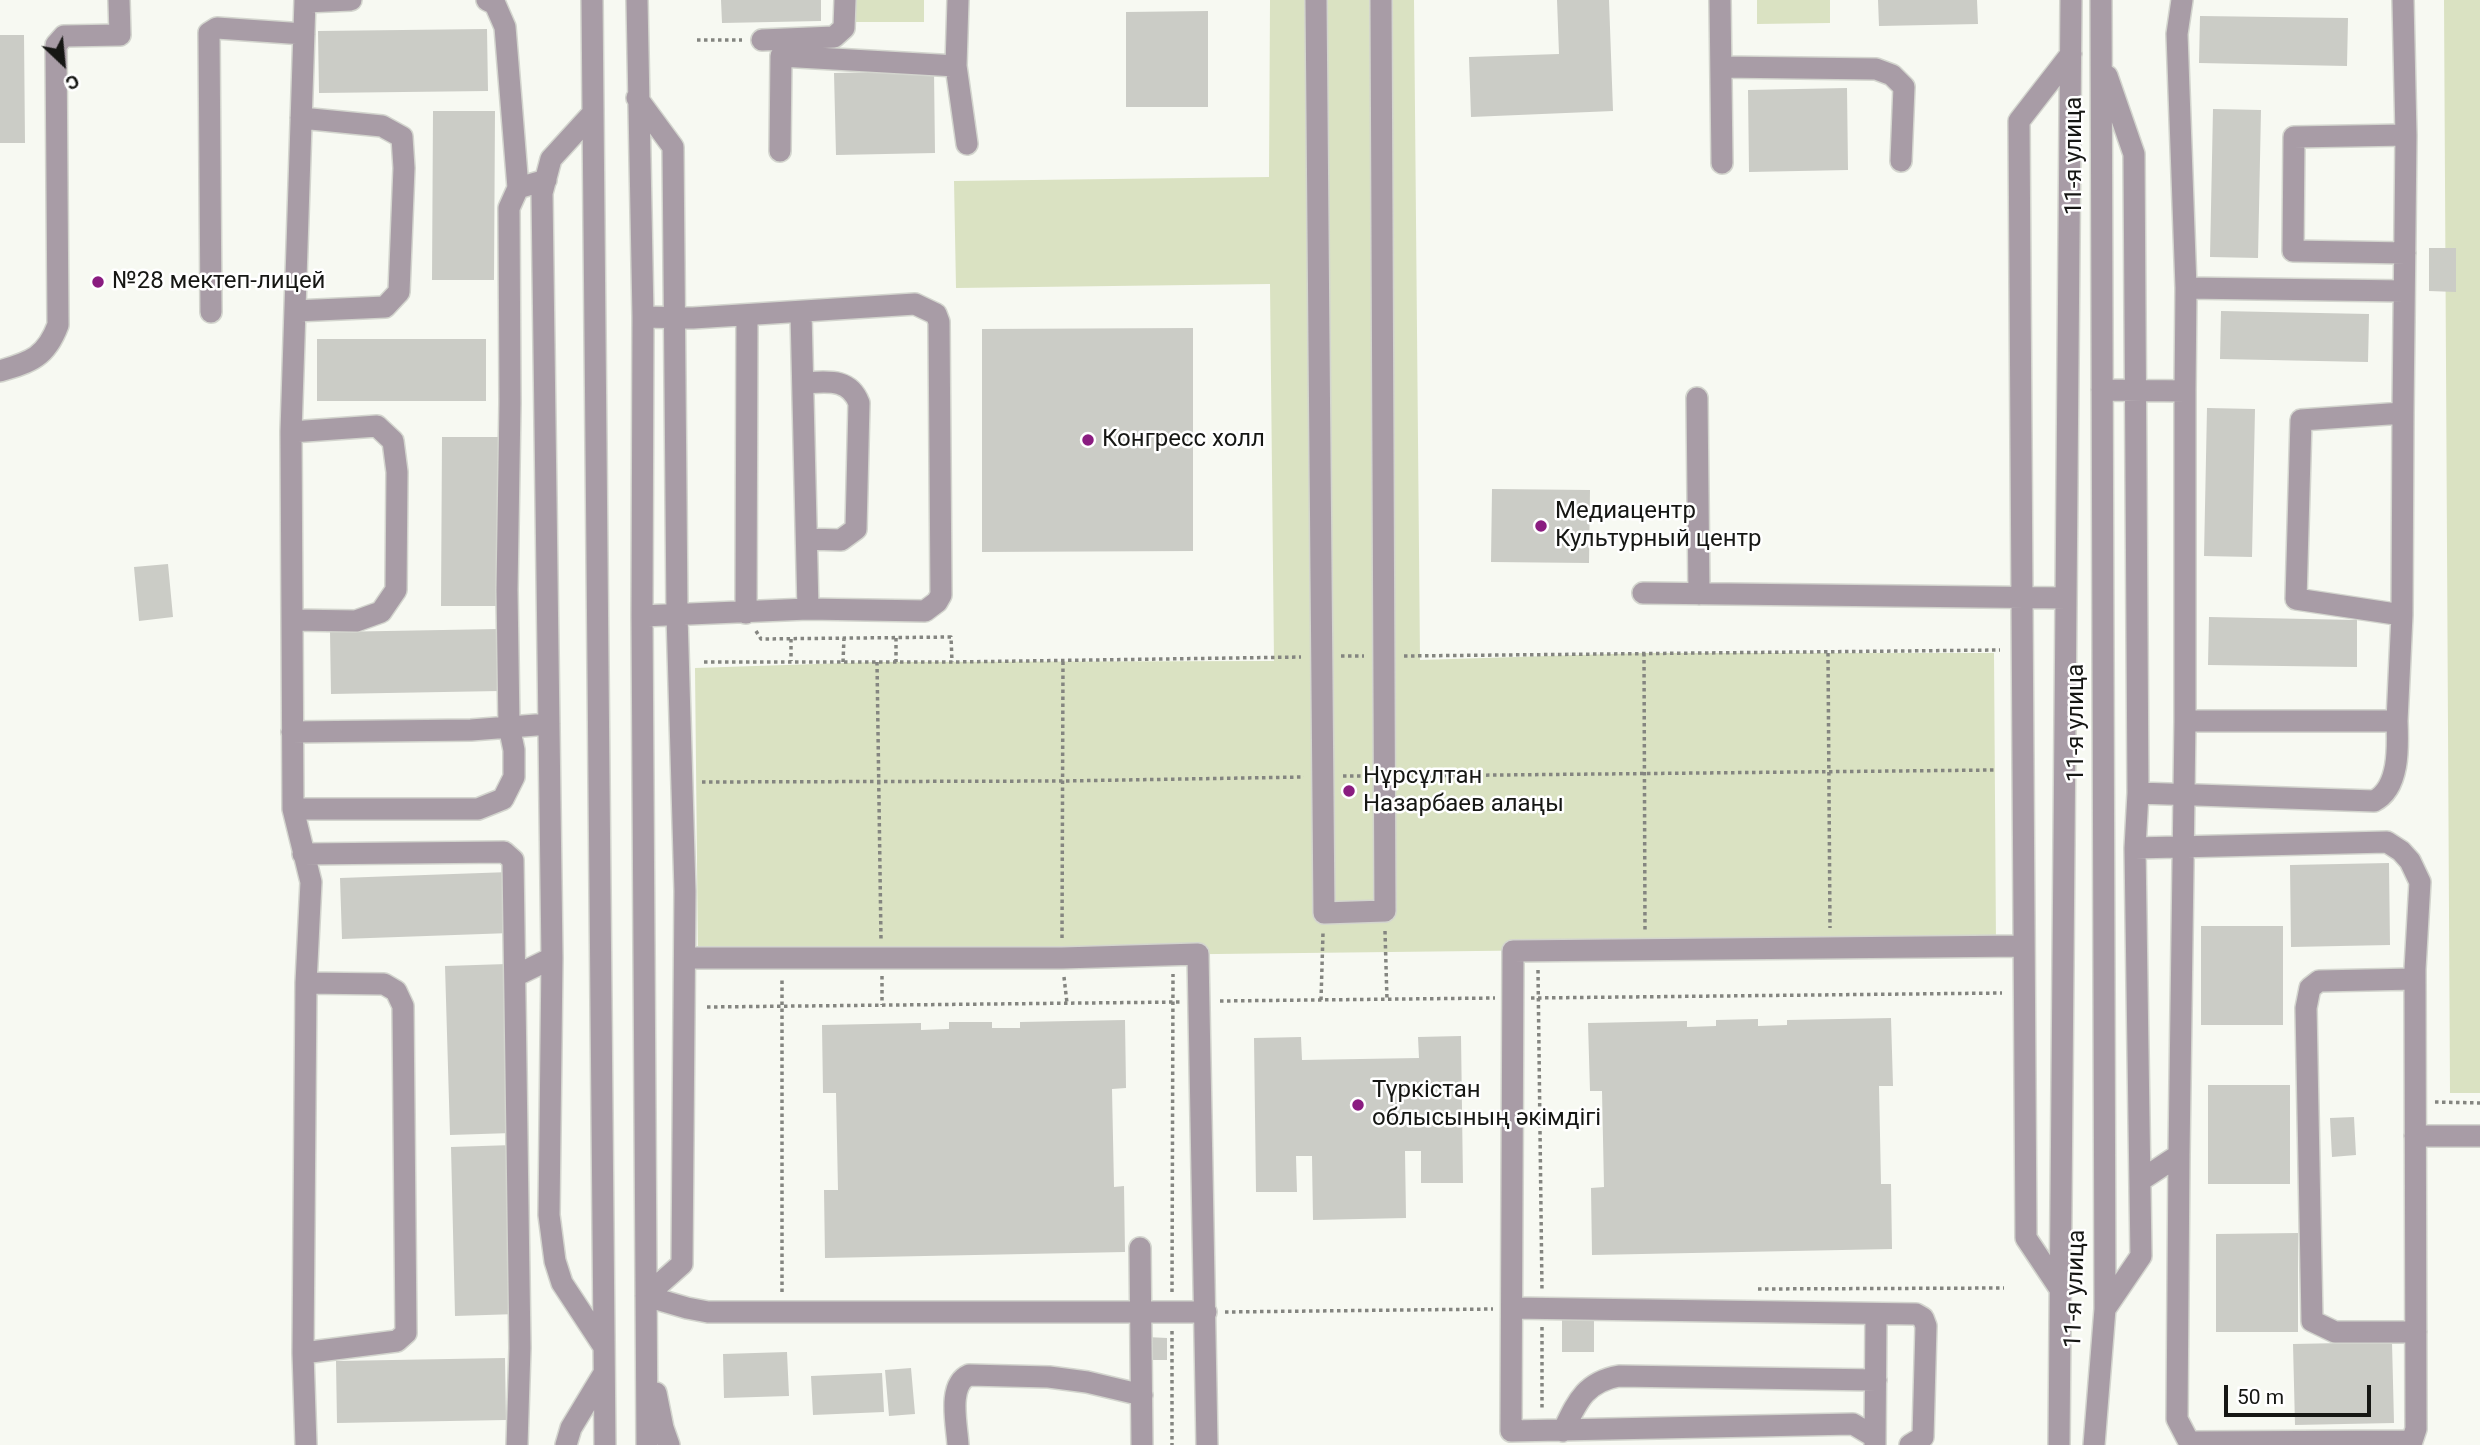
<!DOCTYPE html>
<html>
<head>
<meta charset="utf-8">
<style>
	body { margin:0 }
	#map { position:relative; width:2480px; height:1445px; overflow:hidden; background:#f7f9f2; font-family:Roboto,sans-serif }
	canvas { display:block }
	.north { position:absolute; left:28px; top:28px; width:70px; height:70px; -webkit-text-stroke:5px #fff; paint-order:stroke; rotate:154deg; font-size:19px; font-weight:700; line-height:28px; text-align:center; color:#161714 }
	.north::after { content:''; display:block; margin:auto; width:24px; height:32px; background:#161714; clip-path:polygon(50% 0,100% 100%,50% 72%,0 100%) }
	.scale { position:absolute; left:2224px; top:1385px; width:147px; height:32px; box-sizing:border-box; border:4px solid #161714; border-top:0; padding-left:9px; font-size:21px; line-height:24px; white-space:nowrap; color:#161714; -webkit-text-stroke:5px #fff; paint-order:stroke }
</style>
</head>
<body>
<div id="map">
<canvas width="2480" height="1445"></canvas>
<div class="north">С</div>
<div class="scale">50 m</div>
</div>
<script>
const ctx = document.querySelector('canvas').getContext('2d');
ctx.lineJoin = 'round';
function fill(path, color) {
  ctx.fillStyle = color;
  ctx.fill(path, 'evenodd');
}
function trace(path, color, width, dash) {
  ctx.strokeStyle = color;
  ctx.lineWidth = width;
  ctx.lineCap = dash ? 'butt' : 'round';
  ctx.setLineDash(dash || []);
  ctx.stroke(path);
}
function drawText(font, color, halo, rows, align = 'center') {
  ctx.font = font + ' Roboto,sans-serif';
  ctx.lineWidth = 5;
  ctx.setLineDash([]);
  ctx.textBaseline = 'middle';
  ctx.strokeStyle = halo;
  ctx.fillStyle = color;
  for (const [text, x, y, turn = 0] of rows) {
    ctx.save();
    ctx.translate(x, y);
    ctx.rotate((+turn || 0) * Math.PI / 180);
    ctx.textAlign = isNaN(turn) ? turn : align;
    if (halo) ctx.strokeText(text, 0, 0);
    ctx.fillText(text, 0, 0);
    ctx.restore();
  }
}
fill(new Path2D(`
	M851,0H924V22H851Z
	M1270,0H1414L1420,660L1644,653H1994L1996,945L698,960L695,668L877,662L1274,661L1270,284L956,288L954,181L1269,177Z
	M1757,0H1830V23L1757,24Z
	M2444,0H2480V1093H2450Z`), '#dae2c2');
fill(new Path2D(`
	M721,0H821V21L722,23Z
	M1557,0H1609L1613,111L1471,117L1469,57L1559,54Z
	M1878,0H1977L1978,24L1879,26Z
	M1208,11V107H1126V12Z
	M2200,16L2348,18L2347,66L2199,63Z
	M487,29L488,91L319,93L318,31Z
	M0,35H24L25,143H0Z
	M934,71L935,153L836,155L834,73Z
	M1847,88L1848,170L1749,172L1748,90Z
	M2213,109L2261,110L2258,258L2210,257Z
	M433,111H495L494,280H432Z
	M2429,248H2456V292L2429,291Z
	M2221,311L2369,314L2368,362L2220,359Z
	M1193,328V551L982,552V329Z
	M317,339H486V401H317Z
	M2207,408L2255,409L2252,557L2204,556Z
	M442,437H504L503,606H441Z
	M1492,489L1590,490L1589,563L1491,562Z
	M168,564L173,617L139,621L134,567Z
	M2209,617L2357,620V667L2208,665Z
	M499,629L500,691L331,694L330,632Z
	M2389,863L2390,945L2291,947L2290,865Z
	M510,872L511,933L342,939L340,878Z
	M2201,926H2283V1025H2201Z
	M507,964L512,1133L450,1135L445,966Z
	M1891,1018L1893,1086H1879L1881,1184H1891L1892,1249L1592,1255L1591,1188L1604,1187L1602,1091H1590L1588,1023L1687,1021V1027L1716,1026V1020L1758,1019V1026L1787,1025V1020Z
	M1125,1020L1126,1088L1112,1089L1114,1187L1124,1186L1125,1252L825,1258L824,1190H838L836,1093H823L822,1025L921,1023V1030L949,1029V1022H992V1028H1020V1022Z
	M1461,1036L1463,1183H1421V1151H1405L1406,1218L1313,1220L1312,1156H1296L1297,1192H1256L1254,1038L1301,1037L1302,1060L1419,1058L1418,1037Z
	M2208,1085H2290V1184H2208Z
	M2354,1117L2356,1155L2332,1157L2330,1118Z
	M513,1145L517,1314L455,1316L451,1147Z
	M2298,1233V1332H2216V1234Z
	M1562,1320H1594V1352H1562Z
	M1147,1337L1167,1338V1360H1146Z
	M2392,1342L2394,1423L2295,1425L2293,1344Z
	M787,1352L789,1396L724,1398L723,1354Z
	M505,1358L506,1420L337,1423L336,1361Z
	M911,1368L915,1414L889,1416L885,1370Z
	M882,1373L884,1412L813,1415L811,1376Z`), '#cbccc6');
const minor = new Path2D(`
	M305,0L291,432L293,809L311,882L306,983L303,1353L306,1445
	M487,0L495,4L505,27L518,188
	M592,0L605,1445
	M637,0L643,317L642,616L647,1445
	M958,0L956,66L967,144
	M1316,0L1324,913L1385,911L1381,0
	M1720,0L1722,163
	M2182,0L2177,34L2186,288
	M305,2L351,0
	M762,40L834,37L844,28L845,0
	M1722,67L1876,69L1892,75L1904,87L1901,161
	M637,98L673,147L677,615L685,891L682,1264L646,1296
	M593,113L551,159L542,193L552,958L549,1215L555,1261L562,1283L604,1347
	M780,151L781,56L956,66
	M2405,253L2293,251L2294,137L2406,135
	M295,311L385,307L399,292L404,168L402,137L382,126L301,118
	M211,312L209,33L217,28L304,34
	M801,313L808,609
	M0,371C31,362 46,357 58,325L56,45L64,36L120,35L119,0
	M803,383C826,382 849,377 859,403L856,529L841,540L807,539
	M2102,390L2185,391V721H2397L2402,615L2296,599L2301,420L2403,413L2406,135L2403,0
	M2185,391L2186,288L2404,291
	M1697,398L1699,594
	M291,432L377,426L393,441L397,472L396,590L381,612L356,621L292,620
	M1643,593L2066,598
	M746,613L747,316
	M2402,615L2403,413
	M642,616L808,609L925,611L937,602L941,595L939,322L936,314L915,304L693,318L643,317
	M292,732L471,730L549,724
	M2138,793L2374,801C2400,788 2398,746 2397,721
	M293,809H478L503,799L514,777V750L509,726L507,590L510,403L509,208L518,188L546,180
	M2135,848L2387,842L2401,851L2410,861L2420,882L2415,969L2416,1429L2412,1441L2189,1442L2177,1419L2179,1155
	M303,854L504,852L513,860L520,1348L517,1445
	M685,958H1062L1198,954L1207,1445
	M515,976L552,958
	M2415,979L2319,981L2310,988L2306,1008L2312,1321L2335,1332H2416
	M2415,1136H2480
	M2141,1180L2179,1155L2185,721
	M1140,1248L1142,1445
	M2060,1289L2026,1238L2019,121L2071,54
	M646,1296L687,1308L708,1312H1206
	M1513,1308L1916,1314L1923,1318L1926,1326L1923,1437L1910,1445
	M2105,1309L2141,1256L2135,848L2138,793L2134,154L2107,76
	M303,1353L397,1341L406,1333L403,1006L396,991L384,984L306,983
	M656,1393L663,1428L669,1445
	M1563,1431C1577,1402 1585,1382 1619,1376L1876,1380
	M1875,1437L1853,1424L1511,1431L1513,951L2024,946
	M566,1445L571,1428L603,1375
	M958,1445C957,1425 947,1385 969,1375L1049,1377L1087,1382L1142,1395
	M1875,1445L1876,1314
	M2059,1445L2071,0
	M2094,1445L2105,1309L2101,0`);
trace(minor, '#d3d5ce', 24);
trace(new Path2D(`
	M697,40H742
	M756,631L761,639L951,637L952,662
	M896,638V662
	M791,639V661
	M1644,653L1645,931
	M1828,653L1830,928
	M1341,656H1364
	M1404,656L2000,650
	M704,662H952L1301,657
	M843,662L844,638
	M877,662L881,940
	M1343,776H1367
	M1402,776L1995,770
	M702,782L1063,781L1304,777
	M1385,931L1387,1000
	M1062,938L1063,660
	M1538,970L1542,1291
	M882,976V1005
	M1064,977L1067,1003
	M1531,998L2002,993
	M1321,1000L1323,933
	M1220,1001L1495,998
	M707,1007L1180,1002
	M2435,1102L2480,1103
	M1758,1289L2004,1288
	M782,1292V977
	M1172,1292L1173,974
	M1225,1312L1493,1309
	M1542,1327V1410
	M1172,1331V1445`), '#848580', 3.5, [3.5, 3.5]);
trace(minor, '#a89ca6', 21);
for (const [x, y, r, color] of [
	[98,282,7,"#8a1c80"],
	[1088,440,7,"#8a1c80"],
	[1541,526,7,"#8a1c80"],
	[1349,791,7,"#8a1c80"],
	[1358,1105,7,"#8a1c80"]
]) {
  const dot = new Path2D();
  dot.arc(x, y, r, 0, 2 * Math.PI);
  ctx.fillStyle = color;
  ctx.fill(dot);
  trace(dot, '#fff', 2.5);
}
drawText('24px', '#161714', '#fff', [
	["11-я улица",2075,156,-90],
	["11-я улица",2077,723,-90],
	["11-я улица",2076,1289,-88]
]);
drawText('24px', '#161714', '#fff', [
	["№28 мектеп-лицей",112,282],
	["Конгресс холл",1102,440],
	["Медиацентр",1555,512],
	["Культурный центр",1555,540],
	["Нұрсұлтан",1363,777],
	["Назарбаев алаңы",1363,805],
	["Түркістан",1372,1091],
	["облысының әкімдігі",1372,1119]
], 'left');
</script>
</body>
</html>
